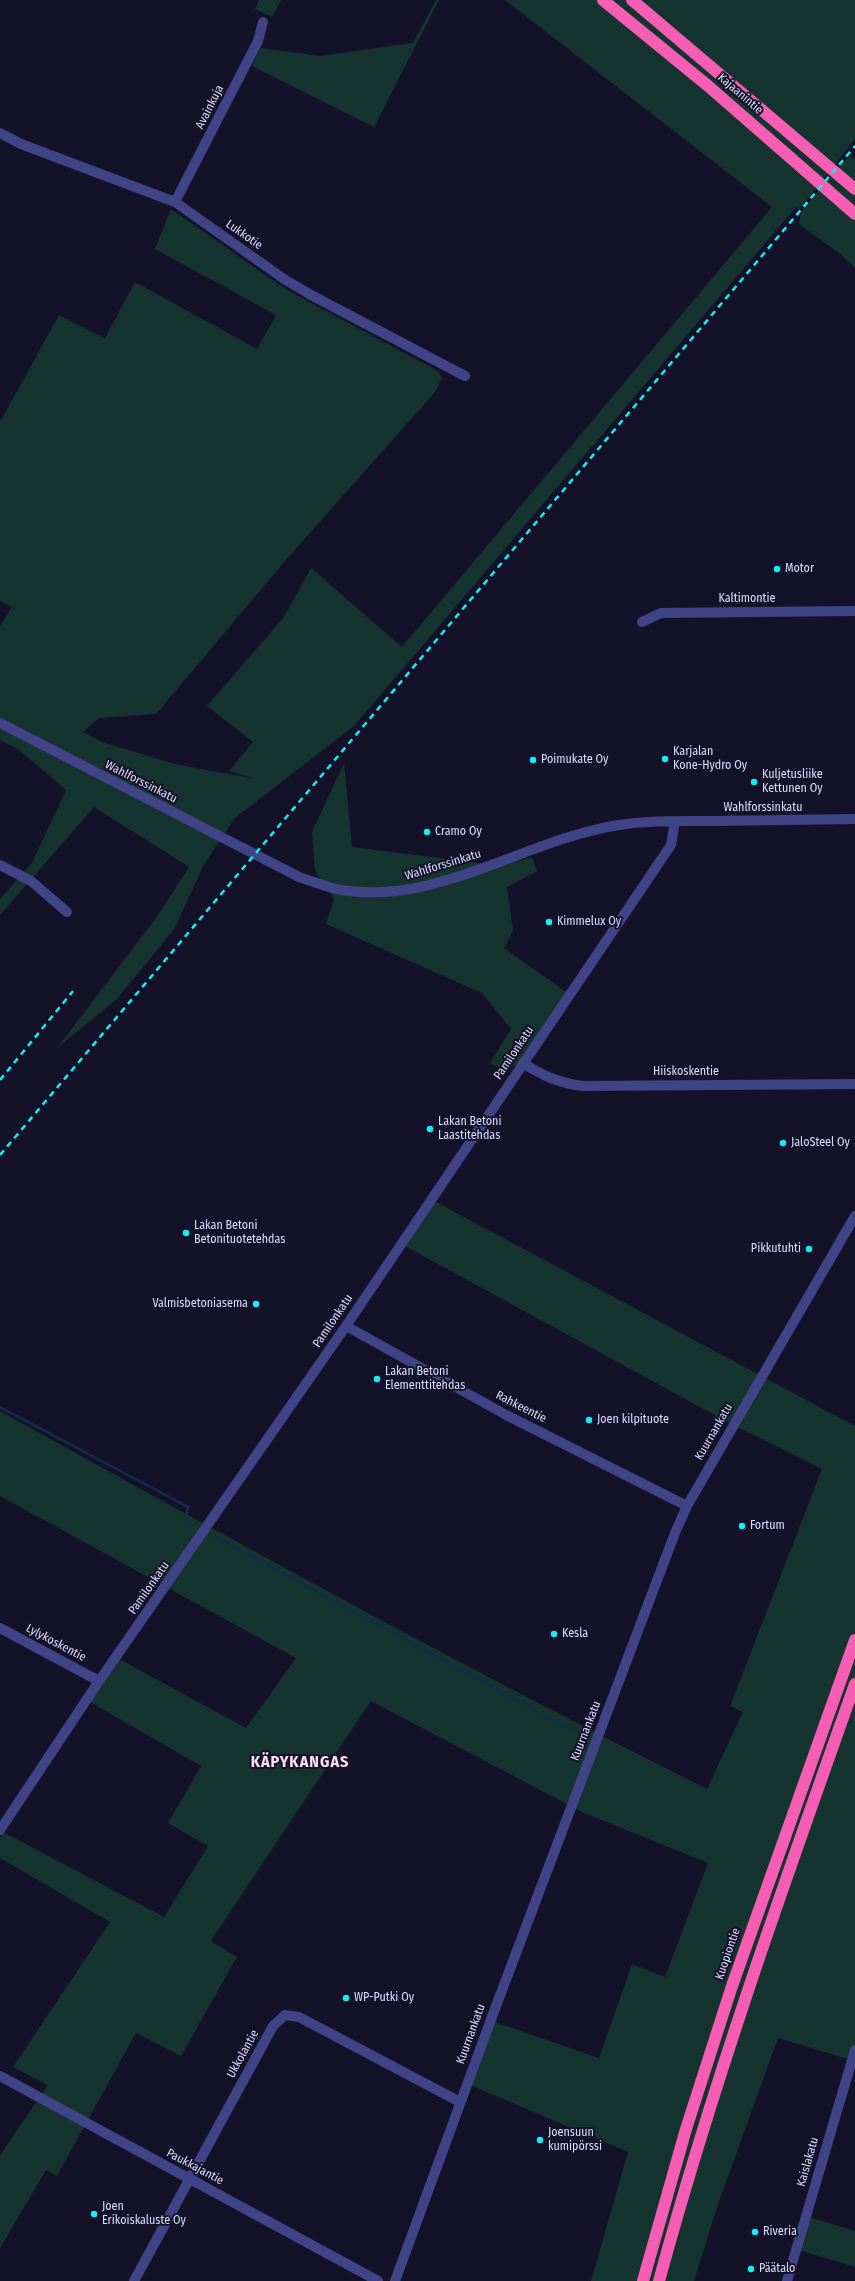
<!DOCTYPE html>
<html>
<head>
<meta charset="utf-8">
<style>
	body { margin:0 }
	canvas { display:block; background:#141229 }
</style>
</head>
<body>
<canvas width="855" height="2281"></canvas>
<script>
const ctx = document.querySelector('canvas').getContext('2d');
ctx.lineJoin = 'round';
function fill(path, color) {
  ctx.fillStyle = color;
  ctx.fill(path, 'evenodd');
}
function trace(path, color, width, dash) {
  ctx.strokeStyle = color;
  ctx.lineWidth = width;
  ctx.lineCap = dash ? 'butt' : 'round';
  ctx.setLineDash(dash || []);
  ctx.stroke(path);
}
function drawText(font, color, halo, rows, align = 'center') {
  ctx.font = font + ' "Fira Sans Condensed",sans-serif';
  ctx.lineWidth = 4;
  ctx.setLineDash([]);
  ctx.textBaseline = 'middle';
  ctx.strokeStyle = halo;
  ctx.fillStyle = color;
  for (const [text, x, y, turn = 0] of rows) {
    ctx.save();
    ctx.translate(x, y);
    ctx.rotate((+turn || 0) * Math.PI / 180);
    ctx.textAlign = isNaN(turn) ? turn : align;
    if (halo) ctx.strokeText(text, 0, 0);
    ctx.fillText(text, 0, 0);
    ctx.restore();
  }
}
fill(new Path2D(`
	M259,0H281L272,17L255,9Z
	M436,0H439L374,127L252,66L260,48L320,56L413,43Z
	M505,0H855V139L799,210L796,207L354,726L235,818L203,866L175,928L117,999L57,1048L156,918L189,867L94,807L0,915V899L32,863L66,790L18,749L0,740V626L12,607L0,601V422L59,315L105,338L135,282L257,349L276,315L155,249L171,209L287,290L438,371L442,378L436,391L285,561L156,714L99,718L83,732L102,742L175,764L256,779L229,771L253,742L207,706L284,617L311,568L402,647L772,207Z
	M850,155L855,160V268L844,257L799,224L801,212Z
	M344,763L352,847L503,866L532,857L537,871L507,887L513,931L504,948L573,997L528,1062L502,1070L490,1063L511,1029L482,993L326,924L334,899L315,871L312,832Z
	M434,1201L855,1426V2043L851,2060L778,2038L716,2210L694,2281H591L628,2152L468,2084L492,2021L599,2058L632,1964L665,1977L708,1863L582,1812L371,1701L211,1941L237,1957L181,2056L136,2033L57,2176L46,2170L0,2248V2155L48,2085L13,2067L110,1922L0,1858V1837L3,1832L164,1917L208,1846L168,1823L201,1766L90,1702L119,1659L246,1728L296,1658L0,1496V1411C234,1541 468,1670 707,1789L743,1712L730,1706L822,1469L731,1424L405,1246Z
	M806,2216L855,2231V2267L796,2249Z`), '#15332f');
trace(new Path2D(`
	M0,1407L188,1507L185,1522L189,1524
	M214,1536L583,1736`), '#122d4d', 2.5);
trace(new Path2D(`
	M0,133L21,144L175,202L284,279L311,295L465,376
	M175,202L258,41L263,22
	M642,622L661,613L855,611
	M0,723L299,877C311,881 324,886 336,889C433,908 521,842 613,826C646,820 680,821 713,821C760,820 808,820 855,819
	M0,865L31,881L67,912
	M523,1063C543,1076 559,1083 583,1086L855,1084
	M346,1326L508,1416L687,1506
	M0,1628L99,1681
	M0,1830L99,1681L346,1326L671,845L675,821
	M0,2076L378,2281
	M134,2281L273,2026L285,2015L299,2017L460,2102
	M395,2281L496,2006L675,1533L687,1506L855,1216
	M787,2281L855,2050`), '#404385', 10);
trace(new Path2D(`
	M603,0L707,85L855,214
	M632,0L855,189
	M643,2281L686,2129L732,1986L855,1640
	M659,2281C714,2079 785,1881 855,1684`), '#f65eb3', 12);
trace(new Path2D(`
	M0,1080L73,991
	M0,1155L855,146`), '#14edf1', 2.5, [6, 5]);
for (const [x, y, r, color] of [
	[777,569,4,"#14edf1"],
	[665,759,4,"#14edf1"],
	[533,760,4,"#14edf1"],
	[754,782,4,"#14edf1"],
	[427,832,4,"#14edf1"],
	[549,922,4,"#14edf1"],
	[430,1129,4,"#14edf1"],
	[783,1143,4,"#14edf1"],
	[186,1233,4,"#14edf1"],
	[809,1249,4,"#14edf1"],
	[256,1304,4,"#14edf1"],
	[377,1379,4,"#14edf1"],
	[589,1420,4,"#14edf1"],
	[742,1526,4,"#14edf1"],
	[554,1634,4,"#14edf1"],
	[346,1998,4,"#14edf1"],
	[540,2140,4,"#14edf1"],
	[94,2214,4,"#14edf1"],
	[755,2232,4,"#14edf1"],
	[751,2269,4,"#14edf1"]
]) {
  const dot = new Path2D();
  dot.arc(x, y, r, 0, 2 * Math.PI);
  ctx.fillStyle = color;
  ctx.fill(dot);
  trace(dot, '#141229', 1.5);
}
drawText('12px', '#dddcfd', '#141229', [
	["Kajaanintie",740,94,41],
	["Avainkuja",210,107,-63],
	["Lukkotie",244,235,35],
	["Kaltimontie",747,599],
	["Wahlforssinkatu",141,782,27],
	["Wahlforssinkatu",763,808],
	["Wahlforssinkatu",443,865,-17],
	["Pamilonkatu",514,1053,-56],
	["Hiiskoskentie",686,1072],
	["Pamilonkatu",333,1321,-56],
	["Rahkeentie",521,1407,27],
	["Kuurnankatu",714,1432,-60],
	["Pamilonkatu",149,1588,-55],
	["Lylykoskentie",56,1643,28],
	["Kuurnankatu",586,1731,-69],
	["Kuopiontie",728,1954,-71],
	["Kuurnankatu",471,2034,-70],
	["Ukkolantie",243,2054,-61],
	["Kaislakatu",808,2162,-74],
	["Paukkajantie",195,2167,28]
]);
drawText('12px', '#dddcfd', '#141229', [
	["Motor",785,569],
	["Karjalan",673,752],
	["Kone-Hydro Oy",673,766],
	["Poimukate Oy",541,760],
	["Kuljetusliike",762,775],
	["Kettunen Oy",762,789],
	["Cramo Oy",435,832],
	["Kimmelux Oy",557,922],
	["Lakan Betoni",438,1122],
	["Laastitehdas",438,1136],
	["JaloSteel Oy",791,1143],
	["Lakan Betoni",194,1226],
	["Betonituotetehdas",194,1240],
	["Pikkutuhti",801,1249,"right"],
	["Valmisbetoniasema",248,1304,"right"],
	["Lakan Betoni",385,1372],
	["Elementtitehdas",385,1386],
	["Joen kilpituote",597,1420],
	["Fortum",750,1526],
	["Kesla",562,1634],
	["WP-Putki Oy",354,1998],
	["Joensuun",548,2133],
	["kumipörssi",548,2147],
	["Joen",102,2207],
	["Erikoiskaluste Oy",102,2221],
	["Riveria",763,2232],
	["Päätalo",759,2269]
], 'left');
ctx.letterSpacing = '1px';
drawText('bold 16px', '#fddef4', '#141229', [
	["KÄPYKANGAS",300,1763]
]);
ctx.letterSpacing = '0px';
</script>
</body>
</html>
